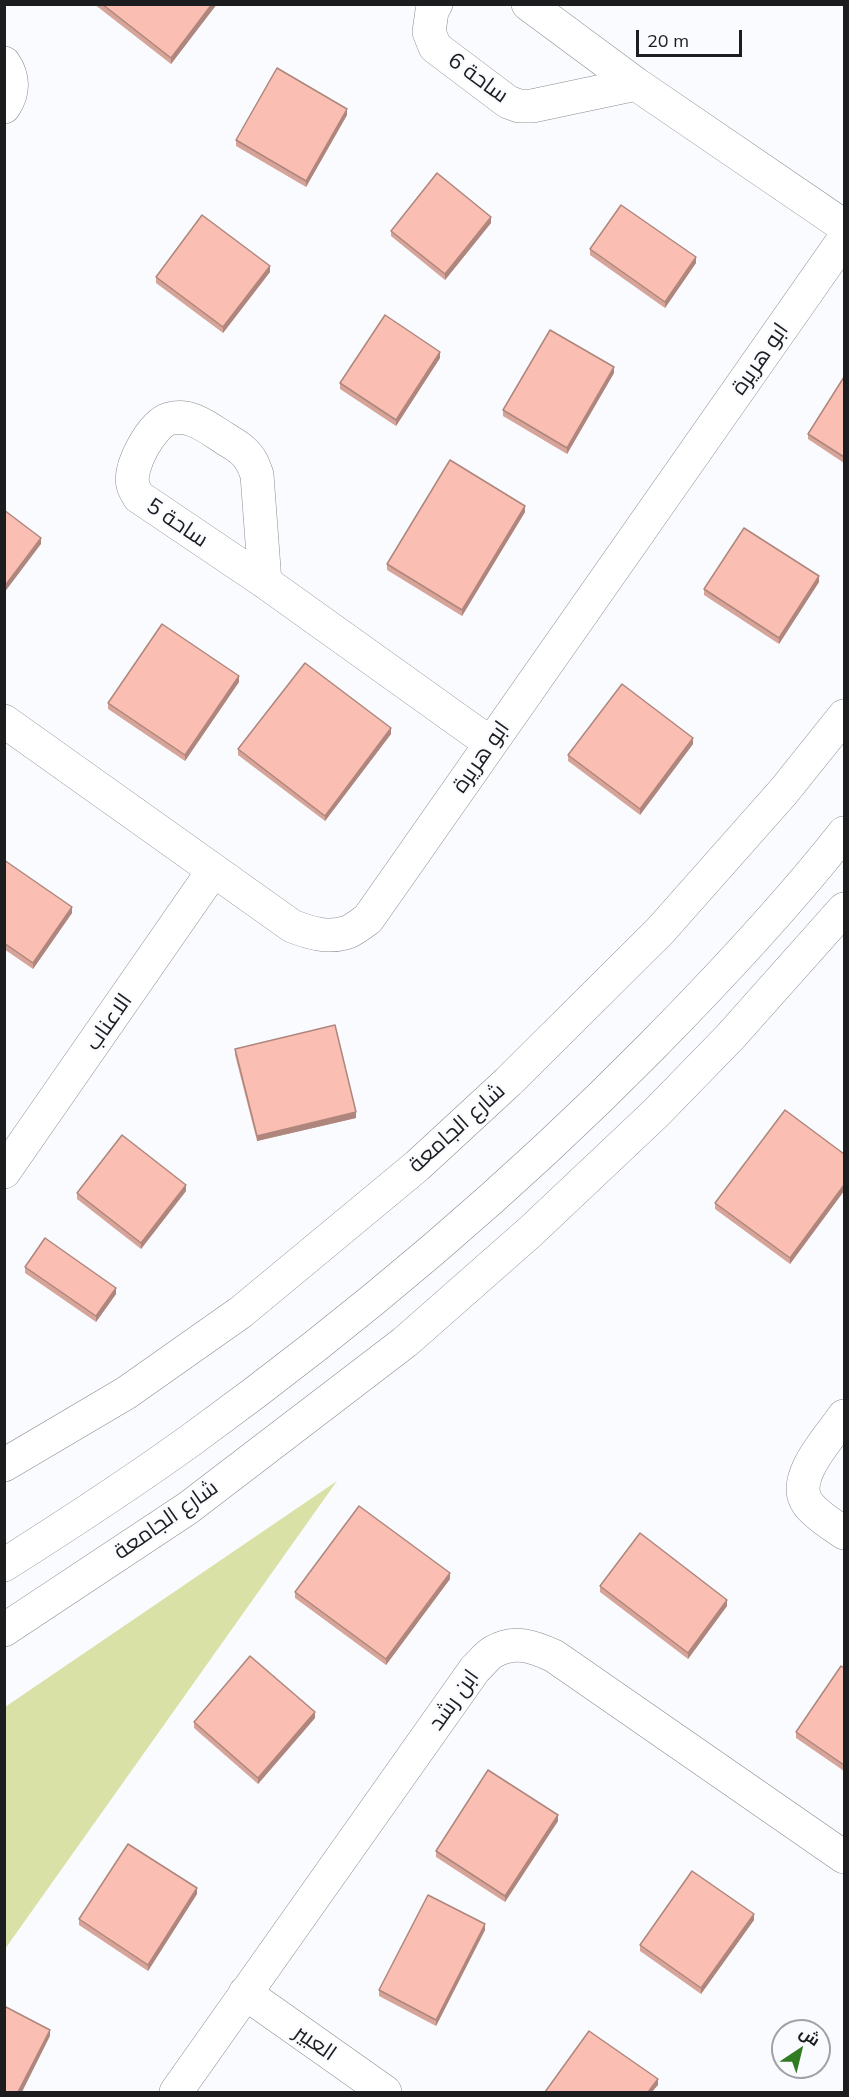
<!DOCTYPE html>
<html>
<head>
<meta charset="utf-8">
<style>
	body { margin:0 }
	#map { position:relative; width:849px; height:2097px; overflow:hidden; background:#f9fbff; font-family:Mulish,Cairo,sans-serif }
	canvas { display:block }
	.frame { position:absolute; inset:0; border:6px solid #1c1d1f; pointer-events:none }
	.north { position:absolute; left:771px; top:2019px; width:60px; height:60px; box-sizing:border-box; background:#f9fbff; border:2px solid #a1a2a5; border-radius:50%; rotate:35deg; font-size:16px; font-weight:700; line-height:24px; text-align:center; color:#1c1d1f }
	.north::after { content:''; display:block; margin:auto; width:21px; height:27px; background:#317b22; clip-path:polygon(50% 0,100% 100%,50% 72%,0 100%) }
	.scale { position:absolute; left:636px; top:30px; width:106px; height:27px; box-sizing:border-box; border:3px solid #1c1d1f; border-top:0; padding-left:8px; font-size:18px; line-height:21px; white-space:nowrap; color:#1c1d1f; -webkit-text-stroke:4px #f9fbff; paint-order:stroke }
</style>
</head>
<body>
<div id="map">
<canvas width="849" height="2097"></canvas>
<div class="frame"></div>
<div class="north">ش</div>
<div class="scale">20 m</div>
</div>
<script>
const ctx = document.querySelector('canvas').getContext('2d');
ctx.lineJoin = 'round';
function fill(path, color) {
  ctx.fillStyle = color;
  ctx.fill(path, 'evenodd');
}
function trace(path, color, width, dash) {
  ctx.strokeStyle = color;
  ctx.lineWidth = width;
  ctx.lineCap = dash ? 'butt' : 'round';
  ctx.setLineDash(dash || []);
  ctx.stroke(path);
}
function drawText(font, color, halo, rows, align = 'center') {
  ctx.font = font + ' Mulish,Cairo,sans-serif';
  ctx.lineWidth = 4.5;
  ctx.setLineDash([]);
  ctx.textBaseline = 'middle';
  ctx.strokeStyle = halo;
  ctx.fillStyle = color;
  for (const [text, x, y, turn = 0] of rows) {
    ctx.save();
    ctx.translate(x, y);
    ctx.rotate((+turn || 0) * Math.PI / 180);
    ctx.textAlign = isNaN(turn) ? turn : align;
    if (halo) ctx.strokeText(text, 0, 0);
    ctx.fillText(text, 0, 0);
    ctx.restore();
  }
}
fill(new Path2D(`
	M337,1481L5,1949V1707Z`), '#dae1a7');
const minor = new Path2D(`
	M436,4L432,11L429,32L435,47L508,102L519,106H532L636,84
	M528,4L636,84L844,226
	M4,63C14,77 14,93 4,107
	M265,582L257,475C254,466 251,458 243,451C238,446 230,442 224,438C207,427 190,413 169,419C152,424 128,467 133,485C134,489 137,494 139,497L265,582L490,743
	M4,721L292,926C310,933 329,939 348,932C355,929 362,923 368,919L844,239
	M4,1172L213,871
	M844,1416C830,1437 789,1479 808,1504C817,1516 833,1525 844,1533
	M245,1993L385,2092
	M176,2092L475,1669C481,1664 486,1656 493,1652C515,1639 534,1647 554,1656L844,1857`);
const major = new Path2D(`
	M4,1465L126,1393L241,1312L417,1166L508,1082L660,931L784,791L844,716
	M4,1630L188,1508L405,1342L530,1232L656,1113L730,1037L844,909`);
const highway = new Path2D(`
	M4,1565C67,1525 130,1484 191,1440C355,1321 510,1190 652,1046C719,978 785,908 844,833`);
trace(minor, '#898c90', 34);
trace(major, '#898c90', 34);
trace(highway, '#898c90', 34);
trace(minor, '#fff', 33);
trace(major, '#fff', 33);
trace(highway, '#fff', 33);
fill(new Path2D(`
	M94,4H217L171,64Z
	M347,115L306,187L236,146V140Z
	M491,223L445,280L391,236V231Z
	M590,249L696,263L665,308L590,255Z
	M270,272L223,333L156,283V277Z
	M440,358L396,426L340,389V383Z
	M614,373L567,454L503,416V410Z
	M844,377V463L808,439V434Z
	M525,512L462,616L387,570V564Z
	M819,582L779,644L704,595V589Z
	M239,682L185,761L108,709V703Z
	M391,734L325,821L238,755V749Z
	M693,744L640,815L568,761V755Z
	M4,860L72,913L33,969L4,949Z
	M235,1049L356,1118L257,1141L235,1055Z
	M844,1154V1191L790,1264L715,1209V1203Z
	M186,1191L141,1249L77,1199V1193Z
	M25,1267L116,1294L96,1322L25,1273Z
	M450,1579L386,1665L295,1598V1592Z
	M600,1586L727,1606L688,1659L600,1592Z
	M844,1668V1771L796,1738V1732Z
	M315,1718L258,1784L194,1728V1722Z
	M558,1821L505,1902L436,1857V1851Z
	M197,1894L148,1971L79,1925V1919Z
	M754,1920L701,1994L640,1951V1945Z
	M485,1930L436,2026L379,1996V1990Z`), '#d7a499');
fill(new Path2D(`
	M212,4H217L171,64V58Z
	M347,109V115L306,187V181Z
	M491,217V223L445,280V274Z
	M696,257V263L665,308V302Z
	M270,266V272L223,333V327Z
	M440,352V358L396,426V420Z
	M614,367V373L567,454V448Z
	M525,506V512L462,616V610Z
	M41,538V544L4,593V587Z
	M819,576V582L779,644V638Z
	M239,676V682L185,761V755Z
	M391,728V734L325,821V816Z
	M693,738V744L640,815V809Z
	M72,907V913L33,969V963Z
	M356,1112V1118L257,1141V1136Z
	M186,1185V1191L141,1249V1243Z
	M844,1185V1191L790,1264V1258Z
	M116,1288V1294L96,1322V1316Z
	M450,1573V1579L386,1665V1659Z
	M727,1600V1606L688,1659V1653Z
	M315,1712V1718L258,1784V1778Z
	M558,1815V1821L505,1902V1896Z
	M197,1888V1894L148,1971V1965Z
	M754,1914V1920L701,1994V1988Z
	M485,1924V1930L436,2026V2020Z
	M50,2030V2036L22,2092H18Z
	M658,2079V2085L652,2092H648Z`), '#af867d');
const building = new Path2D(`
	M102,4H212L171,58Z
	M277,68L347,109L306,181L236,140Z
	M437,173L491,217L445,274L391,231Z
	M621,205L696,257L665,302L590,249Z
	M202,215L270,266L223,327L156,277Z
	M385,315L440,352L396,420L340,383Z
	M550,330L614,367L567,448L503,410Z
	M844,377V457L808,434Z
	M450,460L525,506L462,610L387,564Z
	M4,510L41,538L4,587Z
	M744,528L819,576L779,638L704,589Z
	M162,624L239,676L185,755L108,703Z
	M305,663L391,728L325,816L238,749Z
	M622,684L693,738L640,809L568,755Z
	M4,860L72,907L33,963L4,943Z
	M335,1025L356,1112L257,1136L235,1049Z
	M785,1110L844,1154V1185L790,1258L715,1203Z
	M122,1135L186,1185L141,1243L77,1193Z
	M45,1238L116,1288L96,1316L25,1267Z
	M359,1506L450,1573L386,1659L295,1592Z
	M640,1533L727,1600L688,1653L600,1586Z
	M250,1656L315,1712L258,1778L194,1722Z
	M841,1666L844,1668V1765L796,1732Z
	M488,1770L558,1815L505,1896L436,1851Z
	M128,1844L197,1888L148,1965L79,1919Z
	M692,1871L754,1914L701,1988L640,1945Z
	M428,1895L485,1924L436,2020L379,1990Z
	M4,2006L50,2030L18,2092H4Z
	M589,2031L658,2079L648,2092H545Z`);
fill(building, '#fabfb2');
trace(building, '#af867d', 1.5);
drawText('22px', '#1c1d1f', '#f9fbff', [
	["ساحة 6",478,78,36],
	["ابو هريرة",760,359,-55],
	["ساحة 5",177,523,34],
	["ابو هريرة",481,757,-55],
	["الاعناب",109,1022,-55],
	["شارع الجامعة",457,1128,-42],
	["شارع الجامعة",166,1520,-35],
	["ابن رشد",454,1700,-54],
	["العبير",315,2043,35]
]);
</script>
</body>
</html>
